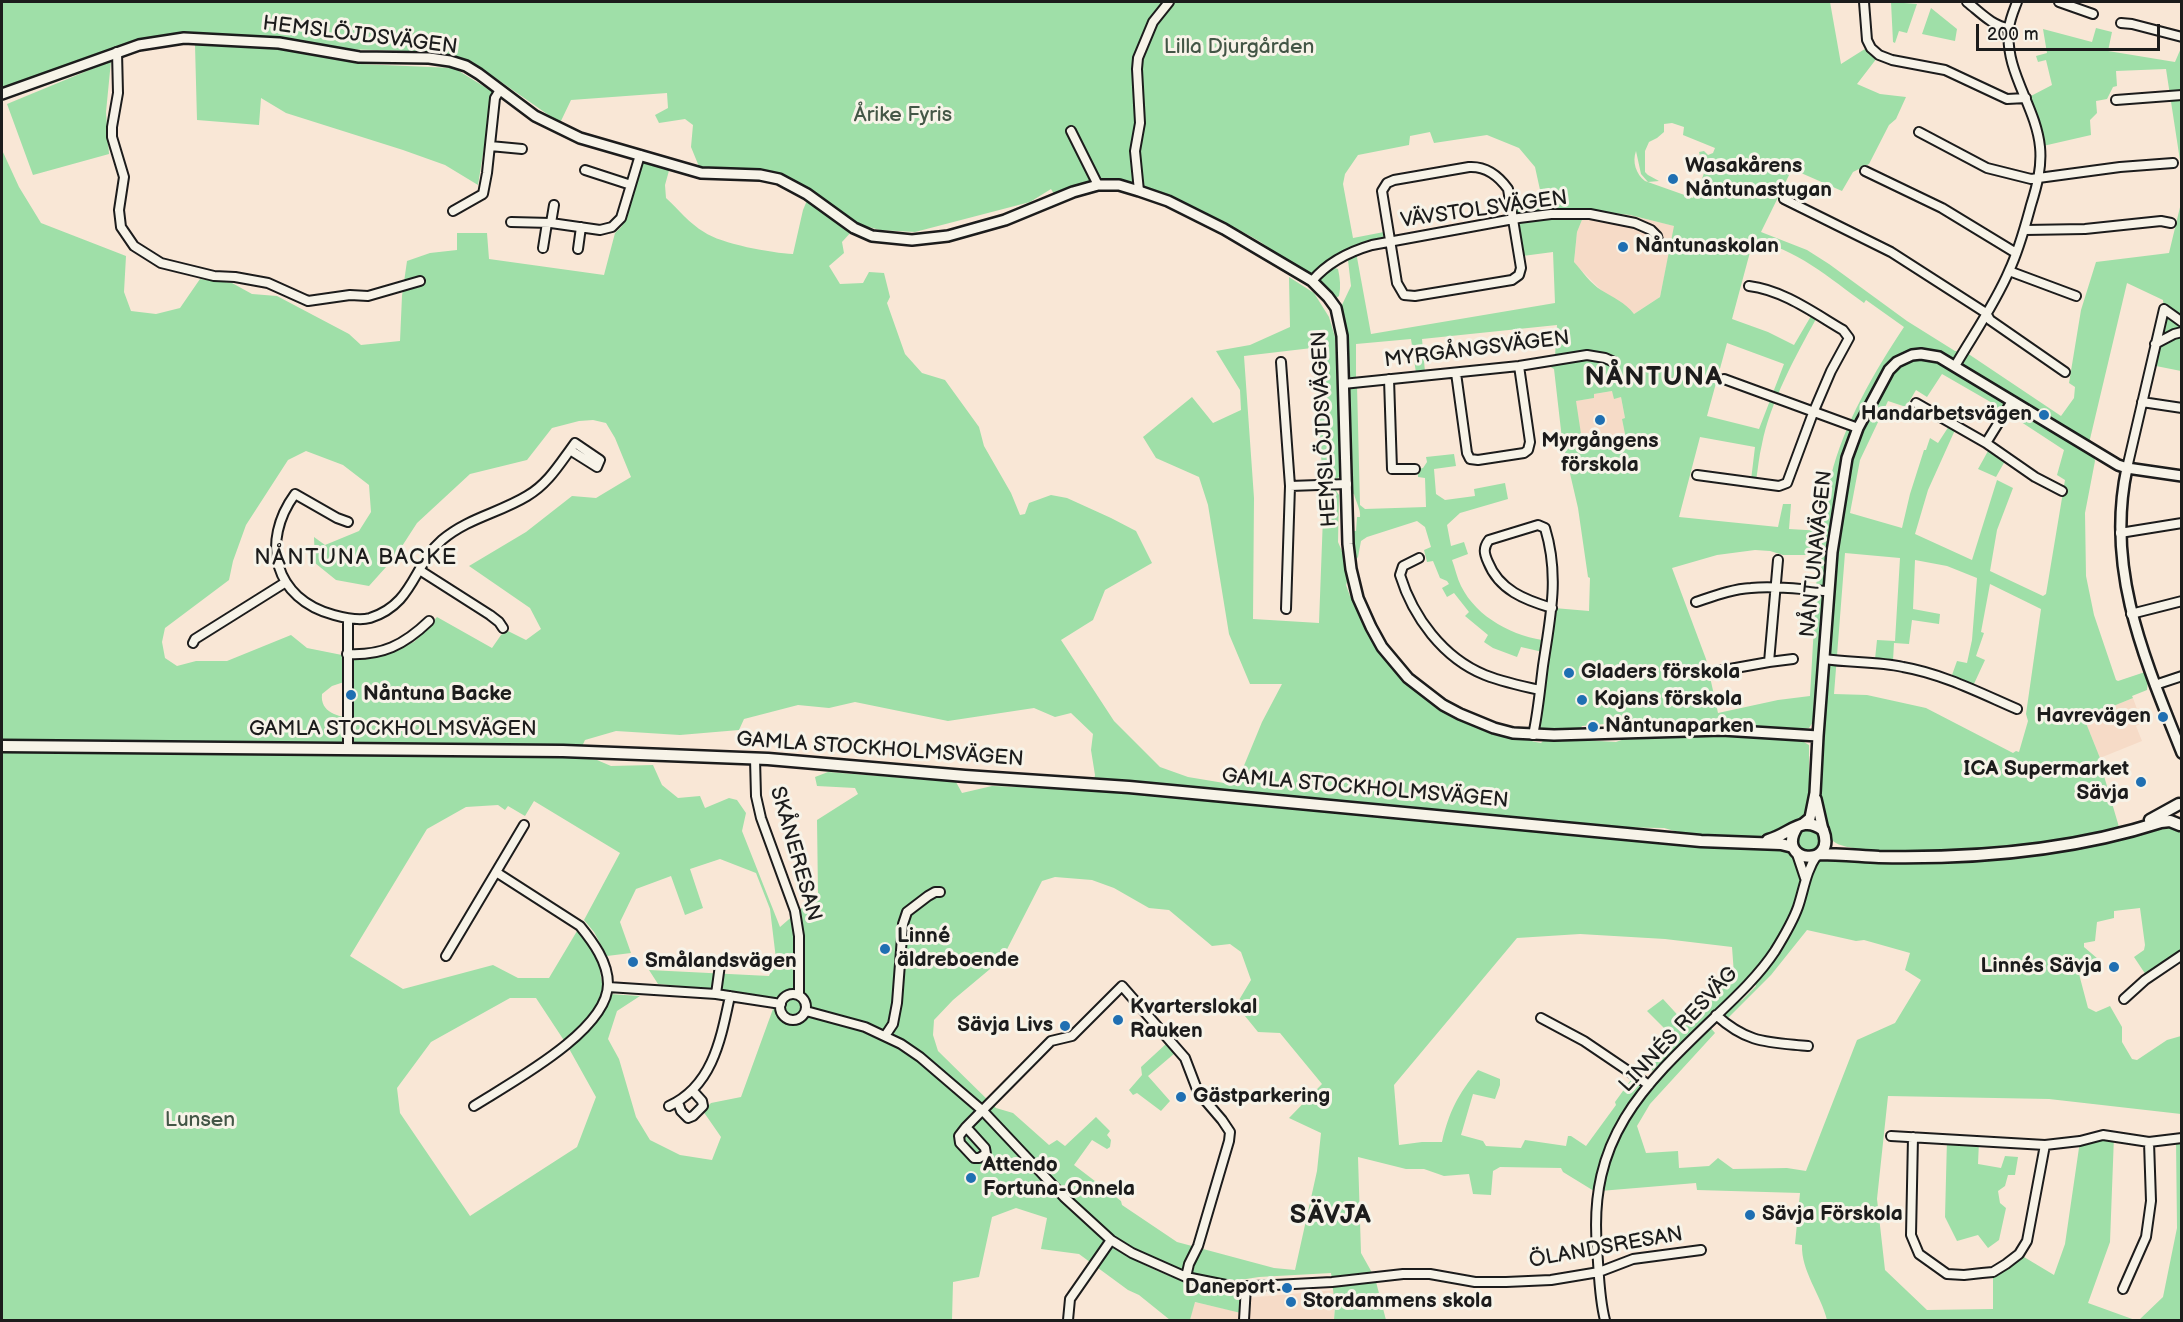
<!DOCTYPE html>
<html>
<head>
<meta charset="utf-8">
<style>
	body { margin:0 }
	#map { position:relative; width:2183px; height:1322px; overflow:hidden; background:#f9e7d6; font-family:"Balsamiq Sans",sans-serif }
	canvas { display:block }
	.frame { position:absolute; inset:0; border:3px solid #1c1c1c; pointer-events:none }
	.scale { position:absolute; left:1976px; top:24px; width:184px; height:27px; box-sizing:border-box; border:3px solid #1c1c1c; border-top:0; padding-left:8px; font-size:18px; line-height:21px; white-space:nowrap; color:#1c1c1c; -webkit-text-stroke:4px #f7f3e8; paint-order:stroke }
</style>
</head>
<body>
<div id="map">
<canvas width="2183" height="1322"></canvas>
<div class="frame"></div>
<div class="scale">200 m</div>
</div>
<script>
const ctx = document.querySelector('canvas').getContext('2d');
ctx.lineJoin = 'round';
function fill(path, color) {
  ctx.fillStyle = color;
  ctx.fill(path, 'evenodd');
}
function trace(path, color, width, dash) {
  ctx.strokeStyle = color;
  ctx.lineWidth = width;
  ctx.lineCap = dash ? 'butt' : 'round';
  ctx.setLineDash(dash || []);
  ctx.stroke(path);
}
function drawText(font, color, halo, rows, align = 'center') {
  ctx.font = font + ' "Balsamiq Sans",sans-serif';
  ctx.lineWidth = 6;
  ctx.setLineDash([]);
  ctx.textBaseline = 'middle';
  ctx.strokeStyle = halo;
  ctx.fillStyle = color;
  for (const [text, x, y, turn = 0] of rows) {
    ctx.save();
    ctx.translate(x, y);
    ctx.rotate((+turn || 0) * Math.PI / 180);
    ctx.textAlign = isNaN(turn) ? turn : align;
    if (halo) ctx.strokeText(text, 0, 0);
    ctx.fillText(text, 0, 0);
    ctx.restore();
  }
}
fill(new Path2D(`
	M1586,210L1630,215L1675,226L1660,297L1634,314L1607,296L1574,263L1577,232Z
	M1612,391L1621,397L1625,418L1622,419L1625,434L1621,440L1583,447L1575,401L1594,398V394Z
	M2133,698L2142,723L2136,726L2142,741L2100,758L2084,718Z
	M1334,1290V1320H1190L1194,1302L1244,1313L1247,1298Z`), '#f6dbc7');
fill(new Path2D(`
	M2,2H1830L1841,64L1868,47L1877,58L1857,84L1880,94L1906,97L1896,119L1889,125L1869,164L1853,172L1842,191L1792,169L1761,232L1807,250L1829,264L1907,321L1955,351L1967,353L2061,416L2074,398L2075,387L2069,383L2081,310L2096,262L2169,253L2181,203V371L2151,365L2164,309L2163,300L2127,283L2090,439L2095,461L2085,513L2086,576L2094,615L2116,680L2118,681L2145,672L2148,680L2147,690L2132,696L2133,698L2084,718L2100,758L2099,759L2119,827C2086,834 2054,842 2021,846C1993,850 1847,859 1832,840C1809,813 1822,731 1824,697L1814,696L1813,722L1809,728L1801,729L1702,725L1636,728L1617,726L1615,723L1582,726L1579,731L1543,732L1539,728L1547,653L1521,647L1517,657L1493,648L1484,642L1488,635L1465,616L1469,612L1454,593L1447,597L1442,588L1449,584L1447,581L1440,578L1433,561L1427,562L1424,550L1431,547L1425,527L1417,521L1367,537L1361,541L1358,557L1353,563L1351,542L1353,531H1356L1357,517H1360C1361,510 1356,502 1354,494L1351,493L1347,393L1352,386L1357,385L1360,505L1365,509L1426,507L1425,478L1418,477V469L1423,468L1427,462L1426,457L1454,454L1456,466L1434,469L1436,494L1445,500L1475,496L1474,489L1505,483L1508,499L1460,513L1447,525L1451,546L1464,542L1468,554L1452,560C1455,568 1457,578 1461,586C1477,618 1514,637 1549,641L1554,608L1589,611L1590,578L1588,577L1578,508L1562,439L1554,369L1547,365L1550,359L1555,356L1557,325L1422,339L1425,372L1416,373L1411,339L1356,344V379L1348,377L1347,373L1341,307L1351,286L1348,260L1350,255L1356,252L1371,334L1555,303L1553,252L1515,257L1507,206L1542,199L1535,167L1519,148L1487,135L1434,143L1430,132L1410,136L1409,145L1358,155L1345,174L1343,184L1353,238L1384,232L1385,235C1377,244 1360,243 1349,248C1335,254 1324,272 1309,274C1293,266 1274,251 1259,241C1227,222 1142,179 1107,181C1088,182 1072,193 1054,194L1051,189L1030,202L915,232L880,230L858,224L789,179L767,172L700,169L691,147L693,125L685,119L659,123L655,115L668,108L667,93L571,100L560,123L471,61L435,52L343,49L285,39L188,34L164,36L124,45L89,56L2,90ZM1672,123L1684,127L1683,135L1715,148L1713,153L1708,155L1704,151L1699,152L1704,173L1700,185L1696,186L1689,182L1687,188L1694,193L1693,198L1645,181C1636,174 1632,162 1636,151L1641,174L1648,182L1659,181L1648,175L1645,172V151L1649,142L1657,138L1664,132V124ZM1586,210L1630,215L1674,226L1660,297L1634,314C1625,302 1612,297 1601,290C1591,284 1582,271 1574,262L1577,232ZM1753,241C1793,246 1832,280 1864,303L1866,300L1904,327C1874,372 1844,424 1831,476C1826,494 1825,513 1823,531L1789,529L1791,504H1783L1778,527L1679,517L1700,437L1755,447L1751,480L1756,481C1758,468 1759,456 1762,444C1770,403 1796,355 1816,319L1811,316L1794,345L1768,332L1732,319ZM1727,343L1784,364L1759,429L1707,416ZM1942,374L1994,404C1999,411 2003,416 2012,416L2064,450L2057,475L2065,480L2046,594L2043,596L1990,571L1997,530L2013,488L1997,480L1972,560L1915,534L1928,490L1955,430L1949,426L1938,443L1930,438L1926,450H1924L1910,494L1902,528L1850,513L1860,460L1888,401L1906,407L1916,390L1927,397ZM1612,391L1614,399L1621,397L1625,418L1622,419L1625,434L1620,435L1621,440L1583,447L1576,401L1594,398V394ZM1755,550L1770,551L1783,555H1818L1810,696L1778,700L1718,713L1706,659L1672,568L1717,555ZM1845,553L1900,558L1895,641L1877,640L1875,659L1893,661L1894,643L1909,644L1912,620L1939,624L1940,614L1913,609L1915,560L1947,566L1977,578L1972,640L1967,663L1957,661L1952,675L1973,686L1985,660L1976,656L1984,633L1981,632L1990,584L2041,609L2026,714L2028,721L2019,752L2016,751L2013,753L1926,708L1867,695L1834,694Z
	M1891,2L1917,4L1907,33L1899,31L1895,43L1893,42Z
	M1931,8L1957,29L1955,41L1922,34Z
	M2096,28L2112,32L2108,51L2175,62L2181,48V167L2166,69L2116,71L2117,86L2113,87L2107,99L2096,101L2097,113L2090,120L2091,135L2043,146L2042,134L2029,97L2052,85L2046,60L2038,62L2036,56L2047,53L2043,29L2092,42Z
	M195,45L276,47L359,64L454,68L493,92L478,185L445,165L403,150L286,113L261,98L259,125L197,120Z
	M111,61L106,112L109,154L33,175L7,104Z
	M2,150L19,187L41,223L126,256L124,292L131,311L156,314L180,308L200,279L232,283L252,294L277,296L349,334L361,345L400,341L402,296L407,261L430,253L457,250V233H487L489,259L604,275L615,233L622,226L641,159L670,167L665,185L666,198C678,209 690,224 704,232C721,244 772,253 793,254L803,210L808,198L852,231L842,242L844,253L829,266L840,284L863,283L869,272L884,273L890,297L887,303L905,354L922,373L945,380L979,427L984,446L1011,493L1020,515L1025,514L1029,503L1051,495L1067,498L1111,518L1136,531L1152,563L1105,590L1093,620L1061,640L1114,721L1160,767L1188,777L1236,785L1262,722L1282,684H1250L1229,634L1208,505L1199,477L1156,458L1143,437L1192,397L1213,423L1241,410L1240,390L1216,351L1250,345L1290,327L1289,277L1314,293L1329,317L1335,337L1341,476L1334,480H1323L1312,348L1244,356L1254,498L1253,619L1319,623L1324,490L1335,489L1339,495L1338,542L1344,556L1348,579L1346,585L1350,596L1354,601C1381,667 1423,710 1492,732C1502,735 1513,735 1524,738C1530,740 1533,742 1541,743L1544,740L1579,738L1582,740L1616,742L1630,737L1716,734L1799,739L1809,745V811L1804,818L1790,829L1762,839L1743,840L1689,835L1664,828L1607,827L1191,787L1194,798L1784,847C1787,849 1793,852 1795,855C1814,881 1783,936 1766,957C1733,999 1690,1035 1651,1072L1643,1074L1638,1070L1671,1035L1647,1011L1663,999L1685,1023L1699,1014L1697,1010L1713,999L1734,974L1732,947L1665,939L1580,934L1517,938L1394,1085L1399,1145L1422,1142H1442C1449,1112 1458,1094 1478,1070L1500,1079V1085L1495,1099L1473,1094L1461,1135L1483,1141L1486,1146L1521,1148L1525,1140L1566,1146L1568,1136H1571L1586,1146L1616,1105L1615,1102L1633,1077L1641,1084V1088C1614,1121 1603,1149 1594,1191L1563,1172L1561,1168L1500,1167L1493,1171L1491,1195L1473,1194L1469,1174L1444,1176L1424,1169H1406L1358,1157L1361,1253L1375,1278L1386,1320H1334L1335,1306L1331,1273L1259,1277L1227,1282L1190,1274L1132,1249L1111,1236L1110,1246C1146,1268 1202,1294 1244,1291L1245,1314L1195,1302L1190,1320H1170L1139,1295L1128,1290L1079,1254L1041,1249L1047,1218L1016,1208L992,1217L979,1277L953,1282L952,1320H2ZM593,420L606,423L615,438L631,477L596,498L572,496L526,532L469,566L530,608L541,629L526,640L508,631L501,635L492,648L437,617L414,642L377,657L357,658L307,648L291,635L227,661H196L177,666L165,658L162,642L165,628L229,580L233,561L246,525L288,460L306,451L343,465L369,485L371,512L359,531L325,545L314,537L315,563L336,580L369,586L395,557L417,523L470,474L527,460L552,428L579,421ZM353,679V719C338,716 320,713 322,694L332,686ZM855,702L948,721L1034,708L1055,717L1071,713L1093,734L1091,750L1095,775L1092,790L992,786L962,793L956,782L828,772L815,777L817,786L855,788L858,794L817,820L818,894L780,927L742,831L746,813L737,800L729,798L705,808L700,796L678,798L662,785L653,765L611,766L597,760L577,757L585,740L616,731L680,735L739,730L744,719L798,705L829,708ZM534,801L620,853L584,920L594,932L607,956L631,953L620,922L636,889L671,876L685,915L703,908L690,869L720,859L756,873L770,909L776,959L769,976L649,970L658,984L733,991L777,998L741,1097L711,1103L703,1111L721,1137L712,1160L680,1155L650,1140L636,1117L619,1059L608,1039L617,1011L640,996L609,994L605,998L600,972L604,964L580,926L549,978H518L493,965L403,989L350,956L427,829L466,807L498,805L505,810L508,806L525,816ZM1055,877L1092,880L1114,888L1149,908L1169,910L1212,946L1230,944L1241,952L1251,980L1236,1005L1258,1032L1280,1033L1322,1084L1289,1118L1321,1133L1317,1171L1295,1270L1274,1268L1177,1242L1122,1205L1121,1201L1074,1165L1092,1140L1107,1149L1110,1147L1111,1140L1107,1135L1110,1131L1096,1117L1065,1146L1057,1140L1049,1145L1013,1113L996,1108L938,1051L933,1035L934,1020L953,1000L1002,959L1042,881ZM510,998H536L567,1045L596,1097L577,1147L470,1216L400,1113L397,1088L431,1042Z
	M1332,267L1338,269C1340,278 1341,287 1339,296L1336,298L1323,287L1320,279L1322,274Z
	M1988,451L2005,461L1996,477L1978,469Z
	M2161,824L2181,829V955L2146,975L2134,957L2144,950L2145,945L2140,908L2114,911V918L2097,922L2095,941L2084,943V947L2098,959L2079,974L2088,1008L2096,1012L2110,1006L2122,1027V1042L2132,1059L2137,1060L2167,1040L2181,1036V1114L2049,1099L1888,1096L1877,1199L1885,1270L1927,1310L1993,1309V1272L2019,1254L2054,1275L2065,1244L2080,1141L2114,1136L2110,1242L2088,1303L2135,1320H1827C1821,1295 1801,1271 1802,1245L1795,1244L1800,1193L1697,1190L1696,1183L1600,1191L1614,1143L1642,1096L1709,1026L1715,1033L1650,1104L1637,1126L1646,1153L1678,1151L1679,1168L1709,1166L1718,1158L1733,1169L1787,1168L1806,1171L1857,1040L1895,1023L1921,980L1905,970L1910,953L1864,940L1856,941L1807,930L1771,975L1725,1021L1722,1012L1742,1000L1756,986L1754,982L1777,953L1811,867L1817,860L1823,858L1866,859L1877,862L1891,863L2031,853L2042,855L2046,852Z
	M1813,827L1822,837L1816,852L1799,851L1795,837L1799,830Z
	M1167,1043L1175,1053L1148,1076L1170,1101L1161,1111L1137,1093L1133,1095L1129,1090L1142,1075L1141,1067Z
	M2181,1138V1320H2139L2163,1297L2177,1228L2176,1139Z
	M1947,1139L1979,1141L1978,1164L2001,1168L2005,1156L2018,1157L2015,1175H2008L2005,1186L1998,1191L2000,1203L2006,1208L1999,1240L1988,1248L1978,1235L1957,1241L1945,1217Z`), '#9fdfa8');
const minor = new Path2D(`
	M1864,2L1867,40L1871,48L1879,55L1892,60L1945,70L2007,99L2026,98
	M1967,2C1980,12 1992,26 2009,28
	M2059,2L2093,14
	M2121,23L2132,24L2182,37
	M117,52L118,93L112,127V137L124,177L119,210L121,227L134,246L161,263L214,276L235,277L268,283L308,301L350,295L368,296L420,281
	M2116,100L2182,95
	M1071,131L1098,185
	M1919,132L1987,168L2031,179L2120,167L2173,163
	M490,146L522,149
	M1469,167C1486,166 1498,175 1508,189L1521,268L1519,275L1512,280L1415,296L1404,295L1397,283L1382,191L1387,183L1394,180Z
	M585,170L631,185
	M1865,171L1942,208L2016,253
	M1139,191L1135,151L1140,123L1137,69L1138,58L1153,22L1169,2
	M1784,199L1891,252L1986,313L1990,320L2065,372
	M453,211L483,194L487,173L495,98L500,90
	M511,222L551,223L600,230L612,227L621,218L640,155
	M551,223L554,205
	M2025,230L2085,229L2161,221L2171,223
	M543,248L547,223
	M578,249L581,227
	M2009,271L2076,296
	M1312,281C1328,262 1348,252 1372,245L1519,218L1551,214H1590L1635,223L1651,230L1657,236L1660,248
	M2155,344L2174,334L2182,332
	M1281,362L1290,486L1286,609
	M1955,366C1973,335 1995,304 2009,271C2019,250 2025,227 2031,205C2037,186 2042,167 2040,147C2036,106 2004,71 2009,28C2010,19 2014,10 2017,2
	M1456,373L1467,453L1470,459L1478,460L1524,453L1528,450L1530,442L1519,366
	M1389,379L1392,469H1415
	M1724,379L1858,428
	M1343,384L1519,366L1587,355L1605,358L1614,362
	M2142,402L2182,408
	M1916,403L1986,443L2035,477L2062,491
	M1986,443L2012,401
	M2127,468L2164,309L2182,322
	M1697,475L1779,486L1787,483L1813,413L1831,371L1849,338L1843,330C1814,313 1783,290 1749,286
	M1290,486L1347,484
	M348,522L337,518L295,494C260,542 274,599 334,615C345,618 359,621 370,618C414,604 413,565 442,540C468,518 499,513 527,496C546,485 557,468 570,450L597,467L600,460L575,443L570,450
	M2120,533L2182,523
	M1419,558L1403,566L1400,575C1413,617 1443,658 1485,675C1503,682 1521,686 1540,690
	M421,571L490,615L499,622L503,628
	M1696,602C1714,596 1732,589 1751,588C1777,585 1803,590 1828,591
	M2131,614L2182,601
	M193,643L195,639L286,582
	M347,654C382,656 404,645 429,621
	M1824,659C1850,663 1877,661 1903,667C1943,674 1980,693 2017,709
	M1769,662L1793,659
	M1713,672L1769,662L1778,560
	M2155,685L2182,676
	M1533,735C1538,713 1540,689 1543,666C1550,618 1560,577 1545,528L1538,525L1489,540C1483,548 1484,553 1488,562C1499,590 1525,600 1552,608
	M348,749V619
	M755,759L756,796L761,818L795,911L799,936V995
	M1797,854L1805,878
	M446,956L524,825
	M608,987L716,994L781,1004
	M780 1007a13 13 0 1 1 26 0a13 13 0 1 1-26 0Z
	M716,994L720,965
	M2124,999L2145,980L2182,955
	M806,1011L865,1027L901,1044L920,1057L983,1111L1064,1197L1111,1240L1132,1253L1186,1277L1236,1287L1332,1282L1403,1274H1430L1475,1282H1506L1551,1280L1599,1272L1633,1259L1701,1250
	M1716,1015C1748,1044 1768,1042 1808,1046
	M1541,1018L1584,1041L1649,1085
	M885,1036L893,1024L897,1003L903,924L907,912L928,896L935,892H940
	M678,1102L681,1111L688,1118L693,1116L703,1106L702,1101L693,1091
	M474,1106C510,1083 608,1031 608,984C608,962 593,942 580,926L496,872
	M669,1106C713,1086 721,1038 730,996
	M966,1127L959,1136L960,1143L974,1158H979L986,1154L985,1148L966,1127L1051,1041L1072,1036L1122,986L1185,1058L1198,1092L1222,1120L1230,1132L1229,1141L1198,1246L1189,1264L1186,1277
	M1891,1136L2045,1145L2080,1141L2103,1135L2149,1142L2182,1138
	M1913,1137L1911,1235L1919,1254L1947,1274L1964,1275L1982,1273L1993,1272L2006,1264L2019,1254L2027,1241L2045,1145
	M2123,1289L2146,1237L2151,1201L2149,1142
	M1068,1320L1070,1299L1111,1240
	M1244,1320L1246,1286
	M1605,1320C1599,1298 1599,1271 1597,1248C1588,1137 1643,1086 1717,1015C1737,996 1760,974 1775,951C1783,938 1793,921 1798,907C1804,889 1806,871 1817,855`);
const tertiary = new Path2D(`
	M2,94L139,45L184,38L279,43L359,57L429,58L450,61L466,66L479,74L535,116L580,138L701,173L760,175L779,179L807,194L854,228L872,236L912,240L948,236L1005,220L1073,192L1098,185H1119L1139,191L1168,201L1224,229L1312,281L1328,297L1336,308L1342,336L1348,544L1351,569L1358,598L1371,627L1382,647L1408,678L1443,705L1460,714L1494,728L1513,733L1554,735L1722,730L1818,736
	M2127,468C2105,570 2145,660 2182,753
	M1816,799L1823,830
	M1804,823L1810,818L1815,793L1818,736L1832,552L1847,458L1858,428L1889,370L1897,362L1912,355L1921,354L1939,357L2118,465L2127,468L2182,476`);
const secondary = new Path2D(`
	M2,746L563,751L768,759L965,776L1129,787L1701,841L1781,844L1793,847
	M2150,820L2179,804
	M1768,840C1791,834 1802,814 1823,830C1838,869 1774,863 1797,827
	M1819,854C1839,854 1859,856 1879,857C1974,859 2071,851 2161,822L2170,821L2180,825`);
trace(minor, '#1c1c1c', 12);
trace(tertiary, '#1c1c1c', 14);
trace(secondary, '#1c1c1c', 15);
trace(minor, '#f7f3e8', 8);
trace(tertiary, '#f7f3e8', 9);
trace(secondary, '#f7f3e8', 10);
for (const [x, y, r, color] of [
	[1673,179,6,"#1f6fb2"],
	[1623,247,6,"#1f6fb2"],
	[2044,415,6,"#1f6fb2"],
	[1600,420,6,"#1f6fb2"],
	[1569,673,6,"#1f6fb2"],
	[351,695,6,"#1f6fb2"],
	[1582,700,6,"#1f6fb2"],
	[2163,717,6,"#1f6fb2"],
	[1593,727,6,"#1f6fb2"],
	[2141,782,6,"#1f6fb2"],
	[885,949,6,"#1f6fb2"],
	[633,962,6,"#1f6fb2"],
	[2114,967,6,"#1f6fb2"],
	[1118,1020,6,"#1f6fb2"],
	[1065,1026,6,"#1f6fb2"],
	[1181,1097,6,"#1f6fb2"],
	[971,1178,6,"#1f6fb2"],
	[1750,1215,6,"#1f6fb2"],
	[1287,1288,6,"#1f6fb2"],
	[1291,1302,6,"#1f6fb2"]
]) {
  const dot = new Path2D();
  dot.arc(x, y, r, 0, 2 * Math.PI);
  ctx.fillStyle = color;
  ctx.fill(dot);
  trace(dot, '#f7f3e8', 2);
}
drawText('21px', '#1c1c1c', '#f7f3e8', [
	["HEMSLÖJDSVÄGEN",360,36,7],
	["VÄVSTOLSVÄGEN",1484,210,-8],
	["MYRGÅNGSVÄGEN",1477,350,-7],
	["HEMSLÖJDSVÄGEN",1325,429,-93],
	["NÅNTUNAVÄGEN",1817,554,-84],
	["GAMLA STOCKHOLMSVÄGEN",393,730],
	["GAMLA STOCKHOLMSVÄGEN",880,750,4],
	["GAMLA STOCKHOLMSVÄGEN",1365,789,5],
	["SKÅNERESAN",795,854,74],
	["LINNÉS RESVÄG",1679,1030,-47],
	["ÖLANDSRESAN",1606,1248,-10]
]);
drawText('21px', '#435646', '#f7f3e8', [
	["Lilla Djurgården",1239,48],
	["Årike Fyris",903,116],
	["Lunsen",200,1121]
]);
drawText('bold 21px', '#1c1c1c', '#f7f3e8', [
	["Wasakårens",1685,167],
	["Nåntunastugan",1685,191],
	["Nåntunaskolan",1635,247],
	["Handarbetsvägen",2032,415,"right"],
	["Myrgångens",1600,442,"center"],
	["förskola",1600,466,"center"],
	["Gladers förskola",1581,673],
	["Nåntuna Backe",363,695],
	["Kojans förskola",1594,700],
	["Havrevägen",2151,717,"right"],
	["Nåntunaparken",1605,727],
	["ICA Supermarket",2129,770,"right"],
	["Sävja",2129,794,"right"],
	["Linné",897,937],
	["äldreboende",897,961],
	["Smålandsvägen",645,962],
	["Linnés Sävja",2102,967,"right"],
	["Kvarterslokal",1130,1008],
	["Rauken",1130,1032],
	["Sävja Livs",1053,1026,"right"],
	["Gästparkering",1193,1097],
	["Attendo",983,1166],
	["Fortuna-Onnela",983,1190],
	["Sävja Förskola",1762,1215],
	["Daneport",1275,1288,"right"],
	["Stordammens skola",1303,1302]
], 'left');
ctx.letterSpacing = '1.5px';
drawText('22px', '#1c1c1c', '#f7f3e8', [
	["NÅNTUNA BACKE",356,558]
]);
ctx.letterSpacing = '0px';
ctx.letterSpacing = '1.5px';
drawText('bold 27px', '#1c1c1c', '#f7f3e8', [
	["NÅNTUNA",1654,378],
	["SÄVJA",1331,1216]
]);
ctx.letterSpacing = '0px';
</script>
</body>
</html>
